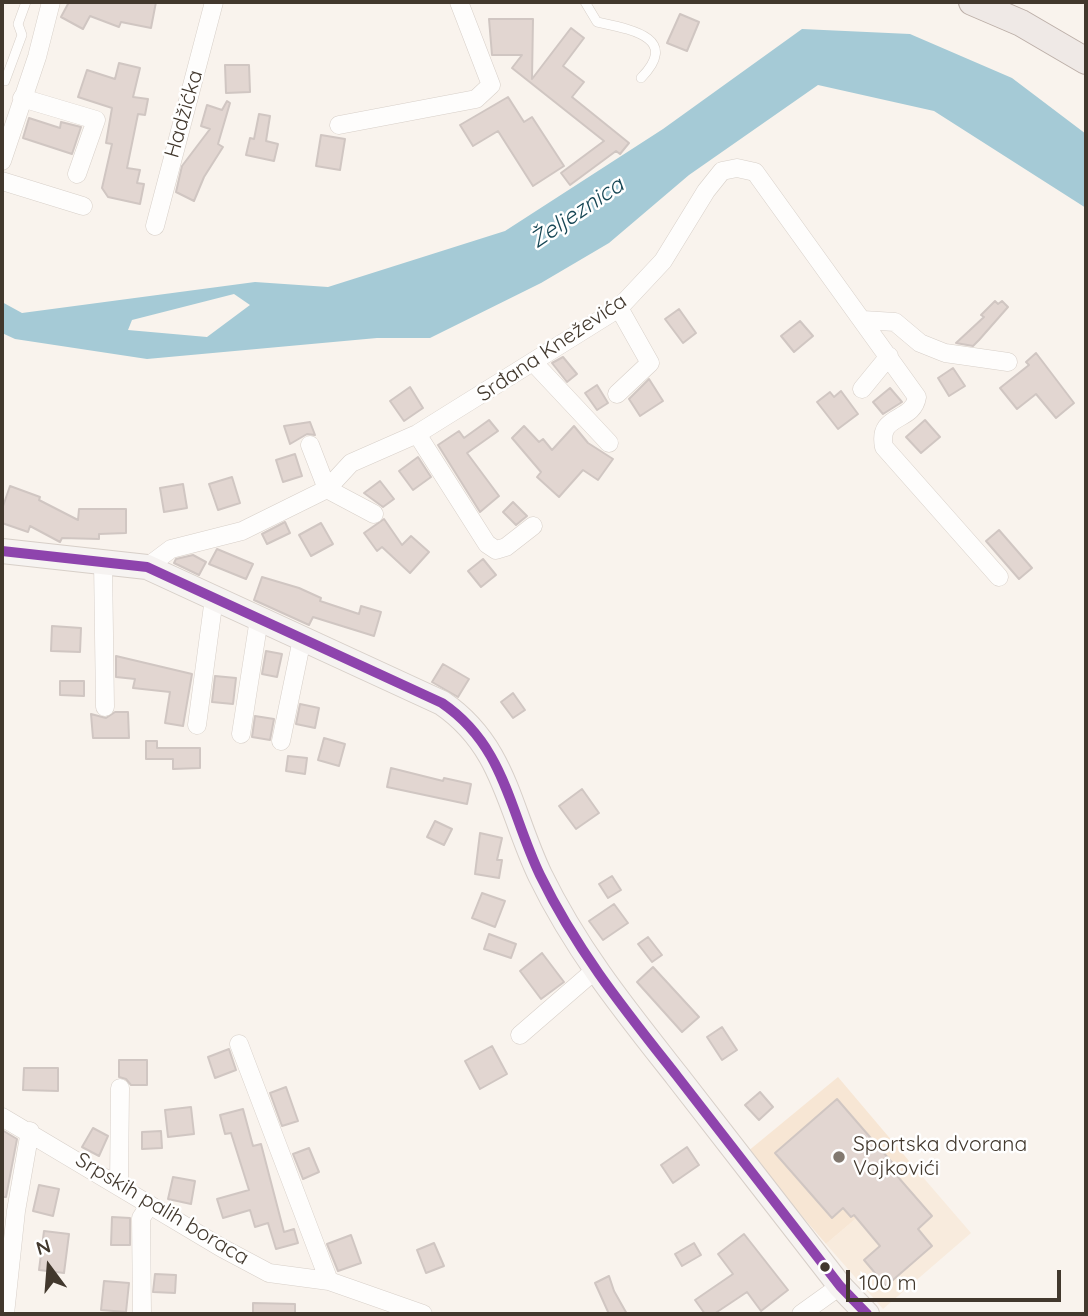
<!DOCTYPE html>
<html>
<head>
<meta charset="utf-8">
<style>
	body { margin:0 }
	#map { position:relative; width:1088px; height:1316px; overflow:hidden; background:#f9f3ed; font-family:Quicksand,sans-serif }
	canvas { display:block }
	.frame { position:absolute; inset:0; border:4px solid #42382d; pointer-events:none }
	.north { position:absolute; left:14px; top:1232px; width:70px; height:70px; -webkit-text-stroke:5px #fff; paint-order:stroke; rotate:344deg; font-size:19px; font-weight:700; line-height:28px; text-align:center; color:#42382d }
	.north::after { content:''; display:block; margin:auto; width:24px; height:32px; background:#42382d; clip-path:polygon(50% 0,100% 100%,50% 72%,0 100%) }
	.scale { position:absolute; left:846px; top:1270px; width:215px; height:32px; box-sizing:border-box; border:4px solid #42382d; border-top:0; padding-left:9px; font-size:21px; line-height:24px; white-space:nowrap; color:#42382d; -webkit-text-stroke:5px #fff; paint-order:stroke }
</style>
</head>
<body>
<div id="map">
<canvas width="1088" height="1316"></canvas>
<div class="frame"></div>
<div class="north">N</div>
<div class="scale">100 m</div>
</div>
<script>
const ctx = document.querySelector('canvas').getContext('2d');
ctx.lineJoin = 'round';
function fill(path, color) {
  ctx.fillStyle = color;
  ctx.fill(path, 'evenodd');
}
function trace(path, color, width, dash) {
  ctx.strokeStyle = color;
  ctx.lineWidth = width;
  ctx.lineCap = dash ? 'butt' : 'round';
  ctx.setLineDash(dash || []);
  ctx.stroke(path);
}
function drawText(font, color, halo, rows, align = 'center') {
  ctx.font = font + ' Quicksand,sans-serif';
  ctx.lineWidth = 5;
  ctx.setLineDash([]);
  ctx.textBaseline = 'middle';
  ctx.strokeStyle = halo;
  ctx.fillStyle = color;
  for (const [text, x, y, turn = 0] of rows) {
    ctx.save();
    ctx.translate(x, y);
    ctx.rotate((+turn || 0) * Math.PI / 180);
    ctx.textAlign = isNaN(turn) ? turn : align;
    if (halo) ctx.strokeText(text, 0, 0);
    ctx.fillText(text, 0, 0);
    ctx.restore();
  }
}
fill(new Path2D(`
	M915,1168L971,1233L883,1309L826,1244Z`), '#f8ebdd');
fill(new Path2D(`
	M838,1077L915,1168L826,1244L747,1152Z`), '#f7e6d4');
fill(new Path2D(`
	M802,29L910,34L1012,78L1086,134V208L934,111L818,85L689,175L609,243L541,283L430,338H377L147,359L15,339L2,333V302L22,313L255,282L328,287L505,231L663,129ZM234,294L250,305L207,337L128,330L132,320Z`), '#a5cad6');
const building = new Path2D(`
	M69,2H156L151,28L121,22L119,27L90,16L83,29L61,17Z
	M680,14L699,22L687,51L667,43Z
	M489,19H533L532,79L571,28L584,38L563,66L584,82L572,97L629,143L620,154L616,151L570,185L561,173L604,141L512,68L522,55H492Z
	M119,63L140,68L133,97L148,99L145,115L138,114L127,168L140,170L137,183L144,184L140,204L108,197L102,188L112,144L106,143L112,108L78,97L87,70L115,79Z
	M225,65H249L250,92L226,93Z
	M508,97L524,122L532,117L564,166L533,186L498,131L473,146L460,125Z
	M227,101L230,103L218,144L223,147L204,177L194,201L176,192L182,166L210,129L201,126L207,105L222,110Z
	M259,114L270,116L266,141L278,144L274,161L246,155L250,138L254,139Z
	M29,118L60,128L61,122L81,127L72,154L23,138Z
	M321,135L345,139L340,170L316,166Z
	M995,301L998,304L1002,301L1008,307L979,340L973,346L956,343L984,317L981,315Z
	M679,309L696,333L683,343L665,319Z
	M800,321L813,336L794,352L781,336Z
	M1036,353L1074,403L1056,418L1036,394L1017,409L1000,388L1029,365L1026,362Z
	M563,357L577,374L567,382L552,363Z
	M953,368L965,386L949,396L938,378Z
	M649,379L663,401L640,416L629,399Z
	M597,385L608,403L597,410L585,393Z
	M410,387L423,408L404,421L390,401Z
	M890,388L902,402L883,414L873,402Z
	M841,391L858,414L838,429L817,402L830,392L834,397Z
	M489,420L498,431L467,453L499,496L480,512L438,445L459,431L464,438Z
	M925,420L940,437L921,453L906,437Z
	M310,422L315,435L307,434L290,444L284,426Z
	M524,426L539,442L543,439L552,450L574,426L588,443L613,459L598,480L583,470L559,497L537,477L541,472L512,438Z
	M295,454L302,476L283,482L276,460Z
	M418,457L431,477L413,490L399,471Z
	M232,477L240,503L218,510L209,484Z
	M380,481L394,499L383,507L364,493Z
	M183,484L187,508L164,512L160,488Z
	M10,486L40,497L39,500L78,520L79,509H126V533L99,534V539L62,538L60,542L30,526L28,532L2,523V509Z
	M513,502L527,516L516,525L503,512Z
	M384,519L402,545L411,536L429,552L410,573L382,547L377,551L364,533Z
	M285,522L290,533L267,544L262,534Z
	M321,523L333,544L311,556L299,535Z
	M999,530L1032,568L1019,579L986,541Z
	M217,549L253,564L246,579L209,564Z
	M193,555L206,562L199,575L174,563L176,559Z
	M483,559L496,575L481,587L468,571Z
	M262,577L299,588L321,598L320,601L359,614L361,606L381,612L374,636L313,617L309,625L254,600Z
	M52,626L81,628L80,652L51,651Z
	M266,651L282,654L277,677L262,674Z
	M116,656L192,674L183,726L165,723L170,692L133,688L135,679L116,677Z
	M443,664L469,679L458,697L432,682Z
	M215,676L236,678L233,704L212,702Z
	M60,681H84V696L60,695Z
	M513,693L525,710L513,718L501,702Z
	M300,704L319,708L315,728L296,724Z
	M115,712H128L129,738H93L91,714L106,718Z
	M255,716L274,719L270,740L252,737Z
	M324,738L345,744L339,766L318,760Z
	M146,741H157V748H200V768L173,769V759H146Z
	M288,756L307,758L305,774L286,771Z
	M391,768L443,781L444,778L471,784L467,804L387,787Z
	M582,789L599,813L576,829L559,806Z
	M435,821L452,829L444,845L427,837Z
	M480,833L502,838L497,860H502L499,878L475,874Z
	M612,876L621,890L608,898L599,884Z
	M482,893L505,901L495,927L472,918Z
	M614,904L628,923L603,940L589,921Z
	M489,934L516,944L511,958L484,949Z
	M648,937L662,955L652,962L638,944Z
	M542,953L564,982L541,999L520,971Z
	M653,967L699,1017L682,1032L637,982Z
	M722,1027L737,1050L722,1060L707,1037Z
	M492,1046L507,1074L480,1089L465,1061Z
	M229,1049L236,1070L215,1078L208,1057Z
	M119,1060H147V1085H131L126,1079L119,1077Z
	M24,1068H58V1091L23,1090Z
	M286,1087L298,1121L282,1126L270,1093Z
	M760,1092L773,1107L759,1120L745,1105Z
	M837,1099L902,1174L898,1177L932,1216L918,1229L932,1246L886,1286L864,1260L880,1246L854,1215L851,1217L843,1208L832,1218L775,1153Z
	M191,1107L194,1134L168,1137L165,1110Z
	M243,1109L253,1146L261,1144L284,1232L294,1229L298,1243L276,1249L268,1223L255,1227L250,1210L223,1218L217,1199L249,1190L231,1133L225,1134L220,1115Z
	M93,1128L108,1136L99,1156L82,1147Z
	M2,1130L17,1139L6,1197H2Z
	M161,1131L162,1148L142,1149V1132Z
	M687,1147L699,1165L673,1183L661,1165Z
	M309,1148L319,1172L303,1179L293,1154Z
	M173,1177L195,1181L191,1204L168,1199Z
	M39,1185L59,1189L53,1216L33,1211Z
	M112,1217L130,1218V1245H111Z
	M44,1231L69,1234L64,1273L39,1270Z
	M744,1234L788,1290L761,1311L747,1292L714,1314H705L695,1300L733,1274L718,1254Z
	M351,1235L361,1263L338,1271L327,1244Z
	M434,1243L444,1266L426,1273L417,1250Z
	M694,1243L701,1255L682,1266L675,1254Z
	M155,1274L176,1275L175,1293L153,1292Z
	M609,1276L614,1291L627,1314H609L595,1283Z
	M104,1281L129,1283L126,1312L101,1310Z
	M253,1303L295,1304V1314H253Z`);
fill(building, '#e2d6d1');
trace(building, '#d0c6c2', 2);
const service = new Path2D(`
	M585,2L597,22C629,29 681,37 641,78
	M2,80L5,81L22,35L18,24L26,2`);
const minor = new Path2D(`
	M22,98L96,120L77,174
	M339,125L476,99L491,85L459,2
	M2,161L37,57L51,2
	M2,181L83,206
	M155,226L214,2
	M863,320L895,322L920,343L945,353L1008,362
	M534,363L609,443
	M862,389L889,356
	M617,394L650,363L619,308
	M417,434L487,544L496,550L506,547L533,526
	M310,445L327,489L374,514
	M103,562L105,707
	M147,567L171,549L242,531L327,489L351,463L417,434L619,308L663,261L706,191L722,171L737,168L755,172L917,397C913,423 877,413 884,447L999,577
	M197,725L214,598
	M241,734L259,619
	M281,741L302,639
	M520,1035L594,971
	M239,1044L329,1281
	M2,1117L222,1248L269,1273L329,1281L423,1314
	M119,1184L120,1088
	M5,1314L16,1211L30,1131
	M142,1314L141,1218L149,1206
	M801,1314L840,1286`);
const secondary = new Path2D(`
	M2,551L147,567L442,703C505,746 509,810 540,875C577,951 625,1010 677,1076C731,1146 786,1216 840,1286L867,1314`);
const primary = new Path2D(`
	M972,2L1021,23L1086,61`);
trace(service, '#d7cfc8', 10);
trace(minor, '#d7cfc8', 19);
trace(secondary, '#d7cfc8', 26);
trace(primary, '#bcafa8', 28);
trace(service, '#fefdfc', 9);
trace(minor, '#fefdfc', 18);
trace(secondary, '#f6f3f1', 24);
trace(primary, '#efe9e6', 26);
trace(new Path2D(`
	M2,551L147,567L442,703C505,746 509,810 540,875C577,951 625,1010 677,1076C731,1146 786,1216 840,1286L867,1314`), '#8e44ad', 10);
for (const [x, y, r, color] of [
	[839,1157,7,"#827970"],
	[825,1267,6,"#42382d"]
]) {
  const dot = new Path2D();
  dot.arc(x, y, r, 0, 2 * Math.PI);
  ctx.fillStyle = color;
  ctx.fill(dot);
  trace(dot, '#fff', 2.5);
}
drawText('21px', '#42382d', '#fff', [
	["Hadžićka",184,114,-74],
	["Srđana Kneževića",552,348,-34],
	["Srpskih palih boraca",162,1209,31]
]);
drawText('21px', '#42382d', '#fff', [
	["Sportska dvorana",853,1145],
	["Vojkovići",853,1169]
], 'left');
drawText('italic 23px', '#174755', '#fff', [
	["Željeznica",577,213,-34]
]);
</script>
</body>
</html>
